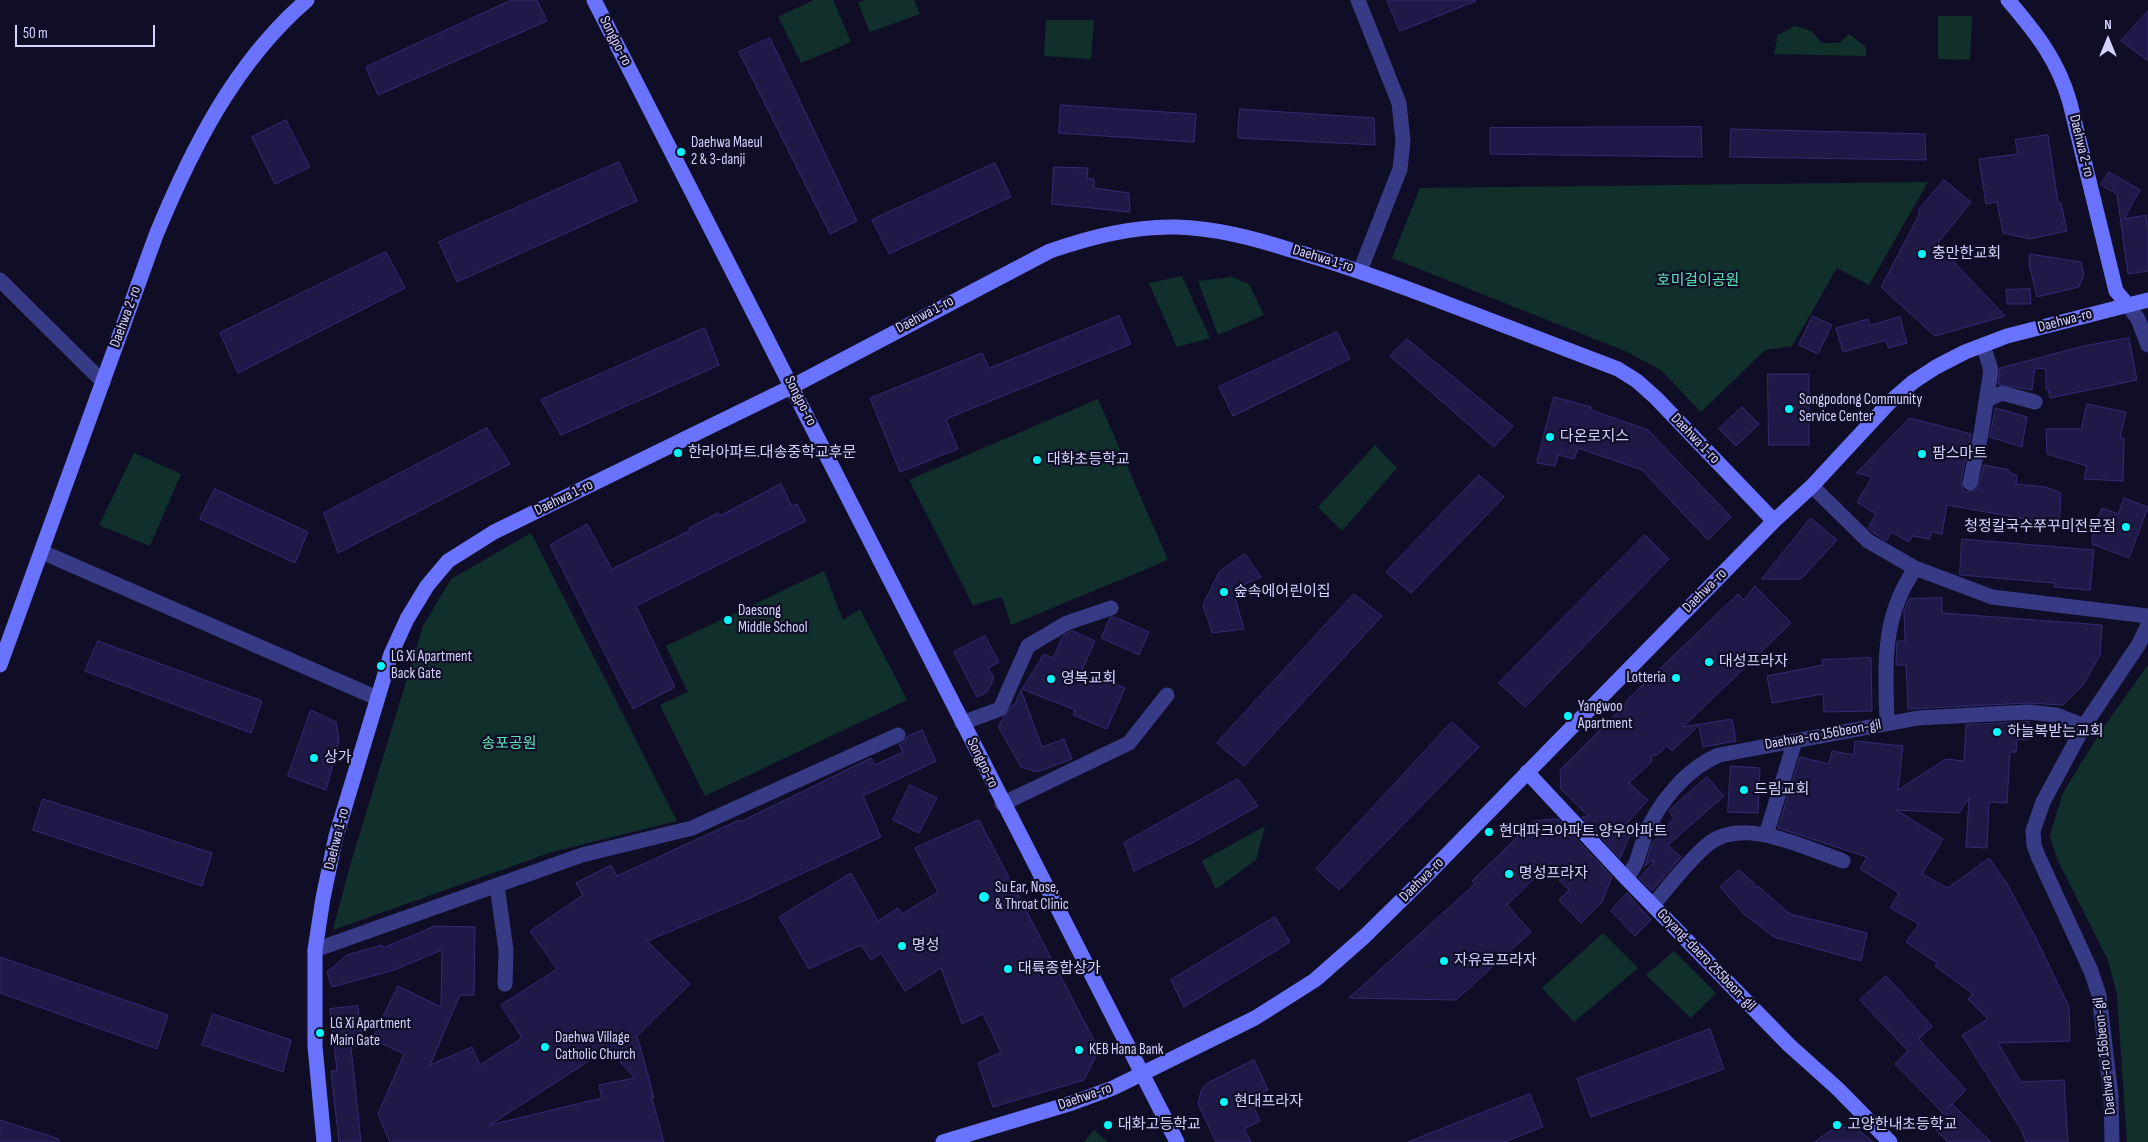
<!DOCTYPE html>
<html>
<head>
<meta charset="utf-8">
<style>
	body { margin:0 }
	#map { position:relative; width:2148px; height:1142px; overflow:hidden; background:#100e26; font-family:"Sofia Sans Condensed",sans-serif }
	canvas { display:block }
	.north { position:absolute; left:2083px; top:15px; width:50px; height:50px; -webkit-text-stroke:4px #100e26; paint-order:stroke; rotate:0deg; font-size:14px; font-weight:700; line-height:20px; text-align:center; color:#d4d3ff }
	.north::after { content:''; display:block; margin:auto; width:18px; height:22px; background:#d4d3ff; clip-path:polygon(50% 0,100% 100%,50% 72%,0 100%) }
	.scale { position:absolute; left:15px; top:25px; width:140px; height:22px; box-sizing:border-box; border:2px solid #d4d3ff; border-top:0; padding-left:6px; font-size:15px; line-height:18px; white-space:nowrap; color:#d4d3ff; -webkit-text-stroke:4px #100e26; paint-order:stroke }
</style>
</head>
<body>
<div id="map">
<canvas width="2148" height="1142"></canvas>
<div class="north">N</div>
<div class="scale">50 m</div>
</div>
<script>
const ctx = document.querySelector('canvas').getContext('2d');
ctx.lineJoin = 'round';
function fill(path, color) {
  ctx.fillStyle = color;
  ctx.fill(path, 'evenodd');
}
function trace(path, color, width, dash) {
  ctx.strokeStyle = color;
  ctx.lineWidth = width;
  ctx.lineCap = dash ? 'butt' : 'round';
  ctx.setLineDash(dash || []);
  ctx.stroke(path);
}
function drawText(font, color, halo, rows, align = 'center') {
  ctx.font = font + ' "Sofia Sans Condensed","Noto Sans KR",sans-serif';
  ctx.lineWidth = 4.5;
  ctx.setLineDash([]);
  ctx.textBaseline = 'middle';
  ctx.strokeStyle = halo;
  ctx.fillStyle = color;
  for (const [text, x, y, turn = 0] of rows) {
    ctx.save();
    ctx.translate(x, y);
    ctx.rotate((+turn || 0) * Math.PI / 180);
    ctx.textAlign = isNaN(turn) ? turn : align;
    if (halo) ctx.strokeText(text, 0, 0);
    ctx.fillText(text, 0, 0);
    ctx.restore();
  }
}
fill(new Path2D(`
	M814,0H833L851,42L801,63L778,17Z
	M865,0H914L920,14L870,32L858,3Z
	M1938,16H1972L1970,60L1938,59Z
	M1046,20H1094L1091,59L1044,56Z
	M1795,26L1811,31L1822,43H1839L1849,34L1866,47V56L1774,54L1778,35Z
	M1928,182L1869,285L1837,268L1792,346L1765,350L1701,412L1661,370L1625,351L1392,258L1420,188Z
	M1182,276L1210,338L1177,347L1149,283Z
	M1232,277L1249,284L1264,315L1218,335L1198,281Z
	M1098,399L1168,560L1011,625L1002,597L973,605L909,480Z
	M1375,445L1397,468L1342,531L1318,507Z
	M134,453L181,474L150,546L99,525Z
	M531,533L677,821L552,852L333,930L349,869L423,626L451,579Z
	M824,571L843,620L860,609L907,700L705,796L660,705L688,692L666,646Z
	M2148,665V1142H2127L2117,995L2108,960L2057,859L2050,835L2063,793L2099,734Z
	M1265,826L1256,860L1216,889L1202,861Z
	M1603,933L1638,968L1574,1022L1542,988Z
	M1674,951L1716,993L1691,1018L1646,975Z
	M1094,1130L1108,1142H1084Z`), '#11302c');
const building = new Path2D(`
	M512,0H537L547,21L378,95L366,67Z
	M1387,0H1476V1L1400,31Z
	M2148,11V61L2121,41Z
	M770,38L857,221L830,234L739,52Z
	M1061,105L1196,114L1194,142L1059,133Z
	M1240,109L1374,118L1375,145L1238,138Z
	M286,120L310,167L275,184L252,137Z
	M1701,127L1702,157L1490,154V128Z
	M1731,129L1925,134L1926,160L1730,157Z
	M2048,135L2058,203H2061L2067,231L2030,239L2003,233L1997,202L1986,204L1979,159L2018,154L2015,140Z
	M619,162L637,201L457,282L439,242Z
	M995,163L1011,197L889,254L872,220Z
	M1054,167L1088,168L1087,178L1094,179V188L1129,193L1130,212L1052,204Z
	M2109,172L2140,190L2124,219L2146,215L2148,228V271L2128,274L2117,194L2101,185Z
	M1944,180L1971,202L1937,244L2005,316L1935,336L1881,287L1920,213L1918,211Z
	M386,252L405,288L238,373L220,333Z
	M2030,254L2081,262L2084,275L2079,287L2037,297L2029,264Z
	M2030,289L2031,304H2007L2006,290Z
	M1119,316L1131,344L946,419L958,449L900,472L870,398L982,353L989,368Z
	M1813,316L1832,325L1818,354L1799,345Z
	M1900,317L1907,343L1888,348L1886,340L1843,352L1836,328L1868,319L1870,325Z
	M705,328L719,365L561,435L541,400Z
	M1337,332L1350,359L1233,416L1219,387Z
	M2129,338L2137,380L2050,398L2048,389H2046V369L2035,368L2032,390L1998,384L2000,368L2084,346Z
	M1407,339L1513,426L1494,447L1390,356Z
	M1768,374H1809V445H1769Z
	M1554,397L1591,407V410L1648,430L1731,517L1708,540L1642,470L1578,448L1574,459L1558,455L1555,466L1537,463Z
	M2087,404L2126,412L2120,438H2124L2123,481L2084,479L2087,466L2047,454L2046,429H2081Z
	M1742,407L1759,424L1736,446L1719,429Z
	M1996,408L2027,417L2022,447L1990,437Z
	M1910,418L1971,434L1961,481L1963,490L1967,492L1977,489L1984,465L2009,470V472L2017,476L2016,484L2046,487L2061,493L2059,525L1947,505L1942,534L1931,532L1930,539L1912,536L1909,542L1891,532L1886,541L1874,533L1868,528L1876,514L1857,502L1872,477L1857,473Z
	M487,428L510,464L338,553L324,513Z
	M1479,475L1504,497L1411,593L1386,572Z
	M781,484L792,506L797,504L806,521L636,606L675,687L633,709L550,545L587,524L612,569L691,530L689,528L718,513L719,516Z
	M215,489L308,532L295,563L200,519Z
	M2124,498L2148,507L2129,558L2092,544L2095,520L2097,519L2102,508L2118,514Z
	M1811,518L1837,540L1801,579H1762Z
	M1645,535L1669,559L1525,707L1499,683Z
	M1962,539L2094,550L2090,590L2054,587L2055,583L1960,575Z
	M1245,554L1261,577L1243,585L1235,598L1244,629L1212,633L1203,605L1219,572Z
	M1755,586L1791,623L1683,727L1732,719L1736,741L1703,747L1699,725L1672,751L1667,746L1657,755L1651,756L1652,761L1629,783L1648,800L1626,824L1632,830L1620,858L1582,817H1589L1561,789L1560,770L1626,704L1625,702L1738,594L1744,600Z
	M1354,594L1382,616L1244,766L1217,743Z
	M1942,598V613L2102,625L2100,655L2083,685L2063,705L2027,703L1908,709L1906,665H1896L1897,641H1905L1904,611L1909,599Z
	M1114,617L1149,632L1139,655L1101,638L1110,618Z
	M1073,631L1095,641L1082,670L1125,688L1107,729L1073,715L1075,710L1022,689L1044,654L1053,658L1063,636Z
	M985,636L999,662L988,668L994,678L987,692L977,697L954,652Z
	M98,641L262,701L251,733L85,671Z
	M1871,658L1872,711L1824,712L1823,694L1772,703L1767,676L1823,665L1822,660Z
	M1021,690L1042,747L1064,739L1072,759L1037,772L1021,767L998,726L1012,705L1014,706Z
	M311,710L336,722L339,740L326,790L288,776Z
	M1452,722L1479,747L1339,890L1316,869Z
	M2029,722L2028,740L2017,739L2016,752H2010L2007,803L1989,802L1987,848L1966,847L1969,798L1959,813L1896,810L1943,839L1922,874L1948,888L1989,858L2006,882L2036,938L2069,1007L2070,1041L1998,1043L2021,1082L2064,1080L2068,1142H2026L2021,1129L1962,1035L1988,1019L1968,999L1973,994L1935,966L1937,963L1906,942L1919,924L1890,908L1899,893L1860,869L1867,857L1778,828L1800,757L1829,764L1832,751L1854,755L1855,741L1903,746L1898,790L1946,759L1964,761L1966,725Z
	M922,730L936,761L863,796L881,837L743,901L647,941L690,984L637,1036L648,1075L654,1098L651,1095L664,1142H390L378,1114L404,1054L372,1039L398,986L441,1007L442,950L394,970L332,987L327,972L347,955L382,945L383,948L435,926L475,927L474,995H460L430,1065L472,1047L480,1065L522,1038L501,1005L557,969L530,931L583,895L576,883L611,865L617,876L739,820L740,822L871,758L875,765L903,752L899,745L905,741L907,737ZM608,1049L635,1078L599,1085L602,1098L490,1125Z
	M1731,766L1760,768L1758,813L1728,812Z
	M1707,777L1724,796L1668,845L1681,857L1652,891L1639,878L1654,862L1652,860L1645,866L1652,843L1674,818L1669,811Z
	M1238,779L1258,806L1194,842L1134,871L1124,843Z
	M910,785L937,798L919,833L893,820Z
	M43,799L212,853L202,886L33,830Z
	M1558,819L1612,877L1602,902L1581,923L1559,900L1569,890L1546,867L1507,905L1531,932L1456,1000L1349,998L1475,884L1472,881L1534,821Z
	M979,820L1099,1050L1084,1080L993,1107L978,1063L1001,1052L983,1014L962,1024L941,968L905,991L881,953L871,960L861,945L809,969L779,917L851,873L878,921L898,908L902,914L938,892L915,848Z
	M1739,870L1754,883V886L1759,887L1790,914L1867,933L1861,961L1774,937L1744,914L1720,887Z
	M1627,893L1651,920L1635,936L1611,911Z
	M1275,917L1290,942L1184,1007L1171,980Z
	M0,957L168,1015L157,1049L0,993Z
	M1886,976L1932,1026L1919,1039L1966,1090L1948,1108L1952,1104L1991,1142H1948L1931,1125L1943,1113L1895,1064L1908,1051L1860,1000Z
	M358,1006L362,1045L351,1047L361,1142H339L331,1071L337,1070L330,1009Z
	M213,1014L291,1040L283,1072L202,1045Z
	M1710,1029L1724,1069L1591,1117L1577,1079Z
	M1254,1060L1268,1090L1250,1099L1260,1121L1244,1129L1251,1142H1216L1198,1104L1201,1091L1206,1084Z
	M1530,1094L1543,1127L1504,1142H1408Z
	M0,1120L59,1139V1142H0Z
	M1836,1127L1856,1128L1873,1142H1815Z`);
fill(building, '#1f1947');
trace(building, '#332b74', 1);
trace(new Path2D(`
	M1358,0L1399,103L1403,141L1400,169L1360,271
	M0,280L103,382
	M2127,304L2138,319L2148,345
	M1987,400L2002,393L2035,402
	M1970,483L1981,434L1991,370L1983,345
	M1812,486L1868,541L1915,568L1992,597L2148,616
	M42,552L377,698
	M962,723L1000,709L1028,646L1067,623L1111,608
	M1887,723C1886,681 1882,635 1900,596C1904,586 1910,577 1915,568
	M1002,804L1129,743L1167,695
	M1766,835L1795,741
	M1626,878C1639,864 1638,853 1645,836C1657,804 1687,768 1719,755L1918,718L2028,712L2056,715L2084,726
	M497,886L506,950L505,984
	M1653,905C1670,885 1687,862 1707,845C1742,815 1805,848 1843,861
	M315,950L582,855L692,828L898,735
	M2112,1142L2111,1096L2099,995L2091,971L2038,856L2034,845L2033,831L2043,802L2084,726L2139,644L2148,625`), '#373b86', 15);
trace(new Path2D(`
	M594,0C791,379 980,763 1177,1142
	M2008,0C2036,33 2058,60 2070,103L2116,291L2127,304
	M0,665L156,235C192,148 235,62 307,0
	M1527,772L1626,878L1789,1045L1838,1089L1890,1142
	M324,1142L315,1046V950L323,898L336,836L391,654L407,619L427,586L448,561L494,532L793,386L1050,251C1091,237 1133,226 1176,227C1215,228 1253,238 1291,250C1337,263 1382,279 1427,296C1490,320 1554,344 1618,369L1637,381L1656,398L1774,521
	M943,1142L1072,1103L1113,1088L1255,1018L1315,980L1365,936L1425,877L1774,521L1812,486L1890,402L1913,382L1936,367L1965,352L2007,336L2148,300`), '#6a73ff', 15);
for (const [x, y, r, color] of [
	[681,152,5,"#00fbfe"],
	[1922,254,5,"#00fbfe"],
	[1789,409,5,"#00fbfe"],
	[1550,437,5,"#00fbfe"],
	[678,453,5,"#00fbfe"],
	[1922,454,5,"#00fbfe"],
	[1037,460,5,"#00fbfe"],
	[2126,527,5,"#00fbfe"],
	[1224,592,5,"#00fbfe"],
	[728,620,5,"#00fbfe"],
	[1709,662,5,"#00fbfe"],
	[381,666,5,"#00fbfe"],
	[1676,678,5,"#00fbfe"],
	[1051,679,5,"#00fbfe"],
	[1568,716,5,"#00fbfe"],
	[1997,732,5,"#00fbfe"],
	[314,758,5,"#00fbfe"],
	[1744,790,5,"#00fbfe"],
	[1489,832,5,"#00fbfe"],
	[1509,874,5,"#00fbfe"],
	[984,897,6,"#00fbfe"],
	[902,946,5,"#00fbfe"],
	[1444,961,5,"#00fbfe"],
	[1008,969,5,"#00fbfe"],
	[320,1033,5,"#00fbfe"],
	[545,1047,5,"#00fbfe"],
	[1079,1050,5,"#00fbfe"],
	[1224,1102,5,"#00fbfe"],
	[1108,1125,5,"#00fbfe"],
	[1837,1125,5,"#00fbfe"]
]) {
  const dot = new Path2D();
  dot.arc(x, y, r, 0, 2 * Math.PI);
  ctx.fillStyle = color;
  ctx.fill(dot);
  trace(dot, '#100e26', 2);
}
drawText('15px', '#d4d3ff', '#100e26', [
	["Songpo-ro",615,41,63],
	["Daehwa 2-ro",2081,146,76],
	["Daehwa 1-ro",1323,259,17],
	["Daehwa 1-ro",925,315,-28],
	["Daehwa 2-ro",126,317,-70],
	["Daehwa-ro",2065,321,-15],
	["Songpo-ro",800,401,63],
	["Daehwa 1-ro",1695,439,46],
	["Daehwa 1-ro",564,498,-26],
	["Daehwa-ro",1705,591,-45],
	["Daehwa-ro 156beon-gil",1823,735,-10],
	["Songpo-ro",982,763,64],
	["Daehwa 1-ro",337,839,-76],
	["Daehwa-ro",1422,880,-45],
	["Goyang-daero 255beon-gil",1706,960,46],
	["Daehwa-ro 156beon-gil",2105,1056,-96],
	["Daehwa-ro",1085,1097,-19]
]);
drawText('15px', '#d4d3ff', '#100e26', [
	["Daehwa Maeul",691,143],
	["2 & 3-danji",691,160],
	["충만한교회",1932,254],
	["Songpodong Community",1799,400],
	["Service Center",1799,417],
	["다온로지스",1560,437],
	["한라아파트.대송중학교후문",688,453],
	["팜스마트",1932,454],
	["대화초등학교",1047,460],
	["청정칼국수쭈꾸미전문점",2116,527,"right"],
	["숲속에어린이집",1234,592],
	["Daesong",738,611],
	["Middle School",738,628],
	["LG Xi Apartment",391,657],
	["Back Gate",391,674],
	["대성프라자",1719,662],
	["Lotteria",1666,678,"right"],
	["영복교회",1061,679],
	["Yangwoo",1578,707],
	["Apartment",1578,724],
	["하늘복받는교회",2007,732],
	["상가",324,758],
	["드림교회",1754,790],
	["현대파크아파트.양우아파트",1499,832],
	["명성프라자",1519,874],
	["Su Ear, Nose,",995,888],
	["& Throat Clinic",995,905],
	["명성",912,946],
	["자유로프라자",1454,961],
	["대륙종합상가",1018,969],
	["LG Xi Apartment",330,1024],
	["Main Gate",330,1041],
	["Daehwa Village",555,1038],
	["Catholic Church",555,1055],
	["KEB Hana Bank",1089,1050],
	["현대프라자",1234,1102],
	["대화고등학교",1118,1125],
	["고양한내초등학교",1847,1125]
], 'left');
drawText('15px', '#5ae4b5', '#100e26', [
	["호미걸이공원",1698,281],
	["송포공원",509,744]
]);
</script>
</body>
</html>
